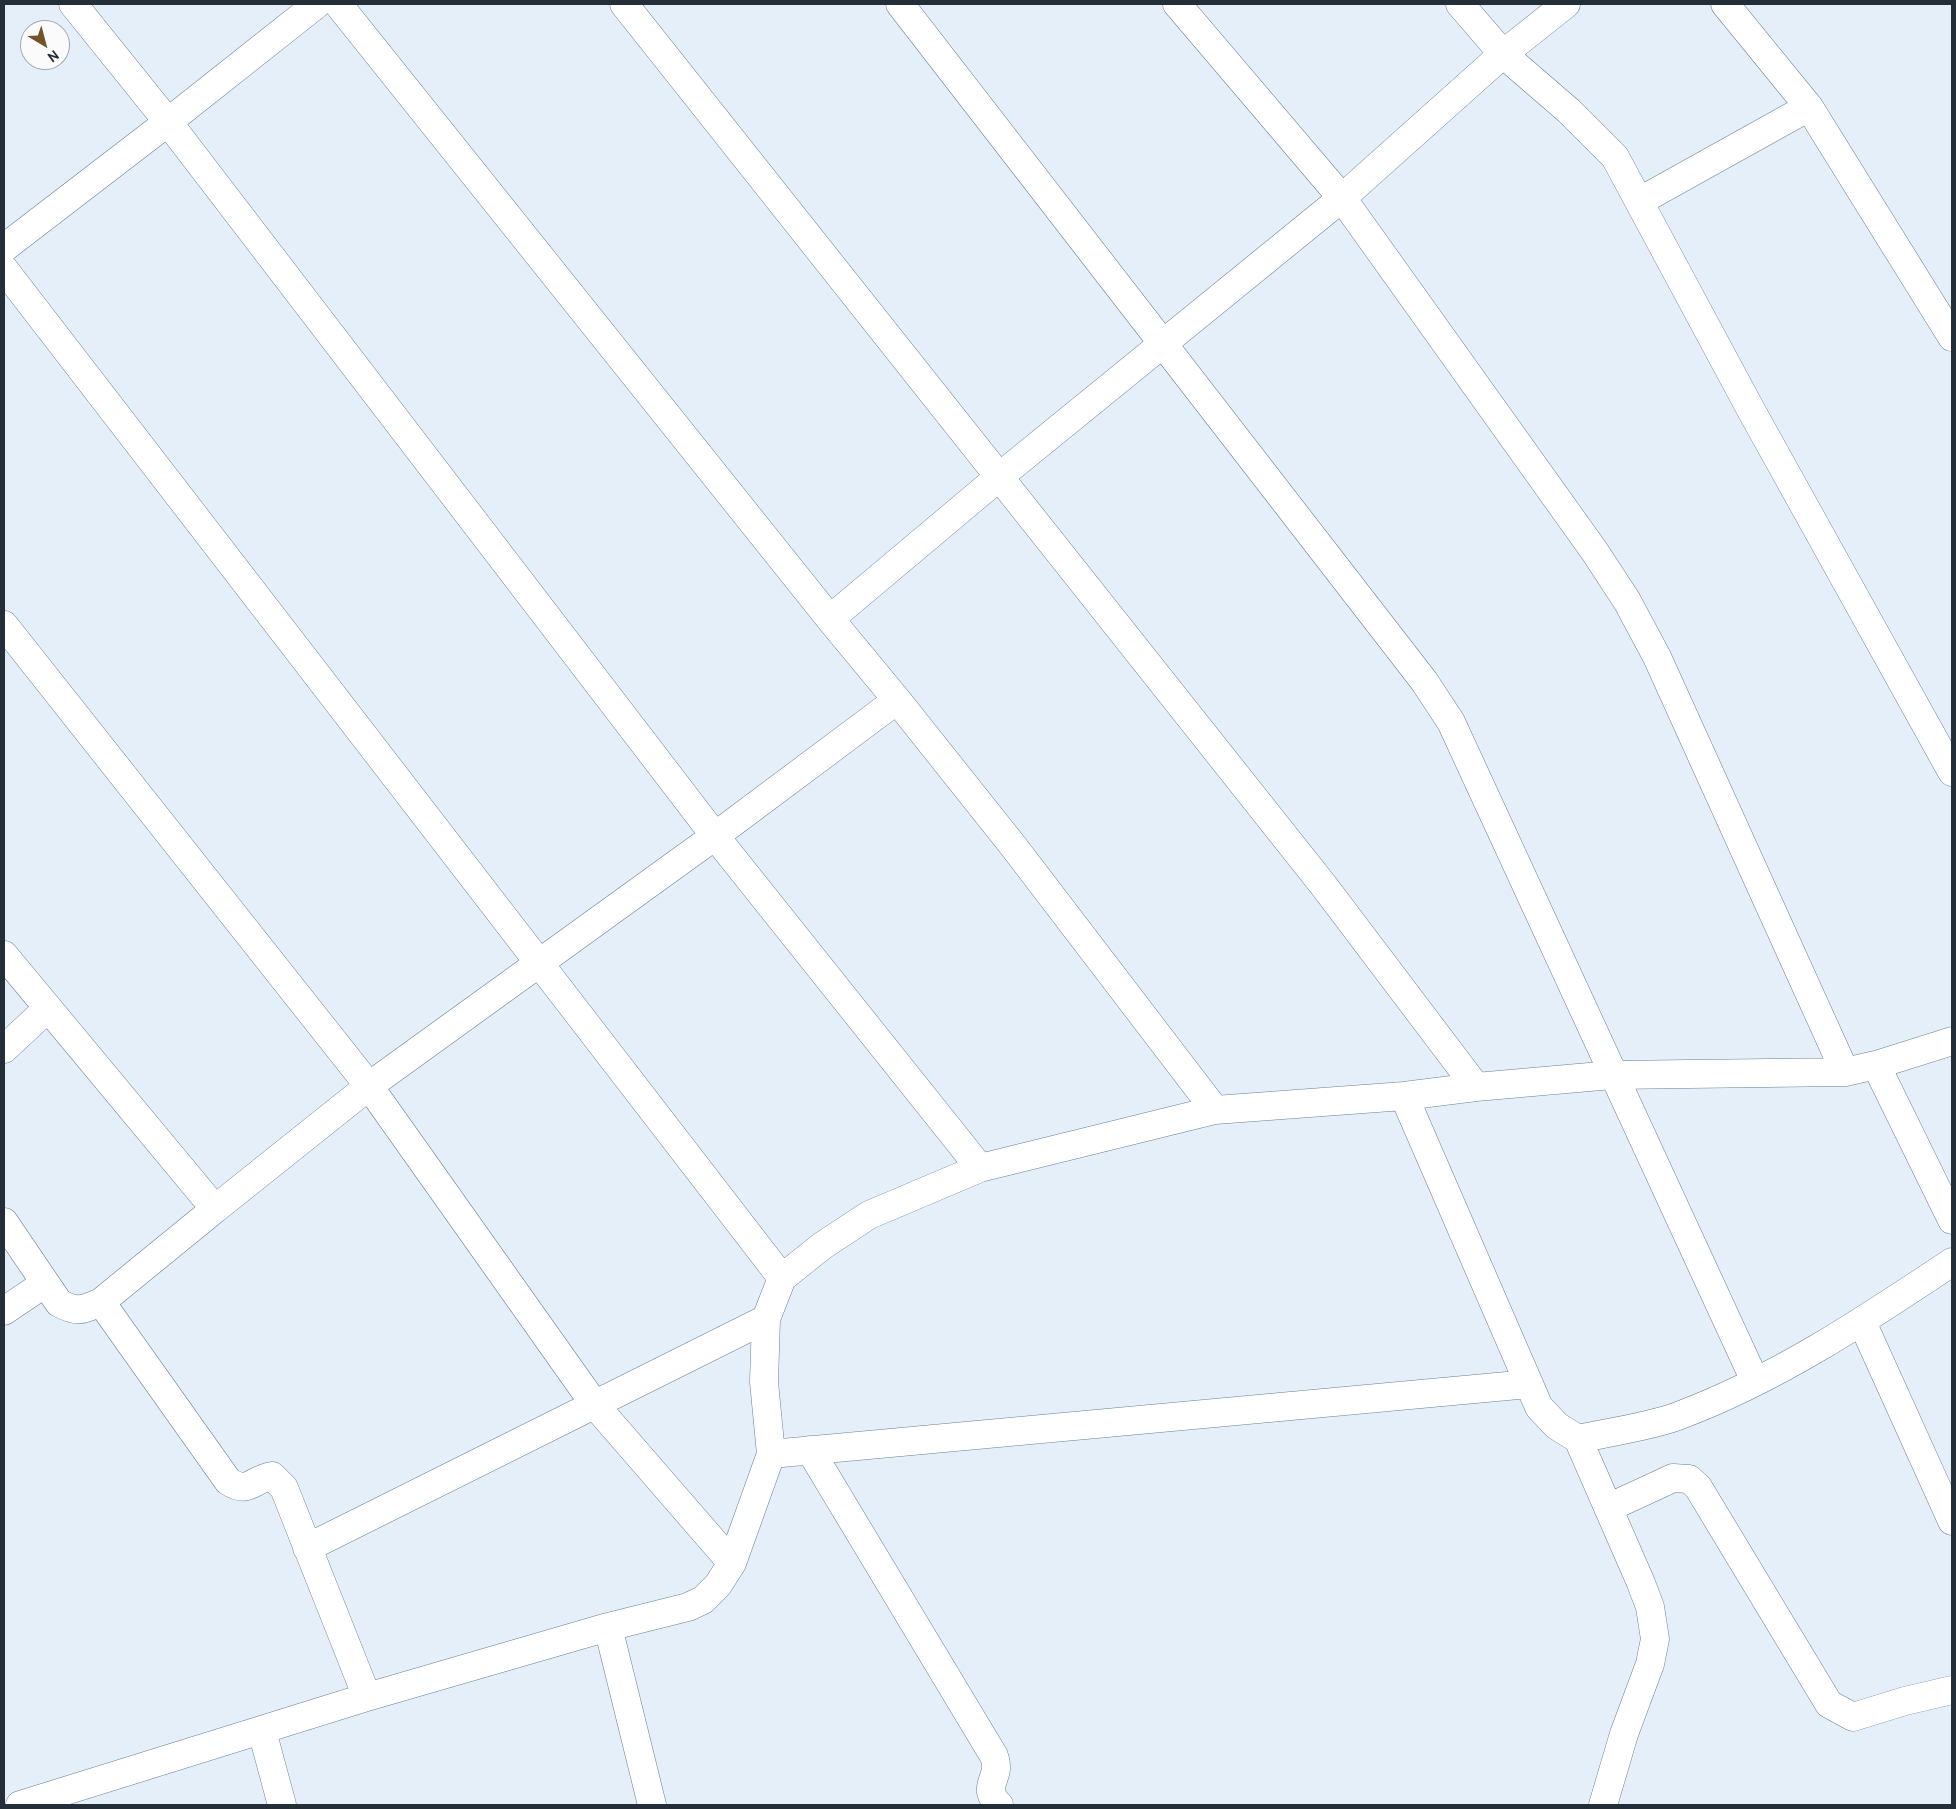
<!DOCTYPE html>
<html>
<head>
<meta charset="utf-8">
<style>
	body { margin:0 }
	#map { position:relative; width:1956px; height:1809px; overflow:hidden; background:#e5effa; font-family:Cabin,sans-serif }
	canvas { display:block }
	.frame { position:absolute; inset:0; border:5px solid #242e38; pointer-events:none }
	.north { position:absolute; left:20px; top:20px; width:50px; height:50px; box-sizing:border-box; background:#fbfbfb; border:1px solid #a5a9ad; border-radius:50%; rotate:143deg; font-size:14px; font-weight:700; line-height:20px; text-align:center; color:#242e38 }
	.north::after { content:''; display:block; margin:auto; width:18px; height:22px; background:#715528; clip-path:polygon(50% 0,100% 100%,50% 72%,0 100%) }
</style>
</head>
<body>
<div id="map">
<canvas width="1956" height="1809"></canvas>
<div class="frame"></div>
<div class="north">N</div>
</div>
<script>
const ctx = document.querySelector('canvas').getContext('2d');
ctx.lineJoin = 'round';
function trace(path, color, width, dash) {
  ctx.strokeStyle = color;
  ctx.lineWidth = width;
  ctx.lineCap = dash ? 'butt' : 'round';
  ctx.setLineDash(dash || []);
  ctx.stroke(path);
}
const minor = new Path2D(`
	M73,4L168,122L715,836L980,1168
	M338,4L830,619
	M624,4L1324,886L1476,1087
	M900,4L1424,681L1451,722L1755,1381
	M1177,4L1342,198L1595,552L1627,601L1657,657L1845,1072
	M1566,4L1503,54L1569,111L1615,157L1751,410L1952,772
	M1725,4L1809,107L1952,337
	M1640,201L1809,107
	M4,248L168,122L317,4
	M4,269L782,1278
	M4,625L369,1086L595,1405L732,1563
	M897,700L1014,847L1215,1110
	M4,955L215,1209L369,1086L715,836L897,700L830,619L999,477L1342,198L1503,54L1460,4
	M4,1049L47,1009
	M1876,1065L1952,1220
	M1404,1096L1539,1407L1557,1426L1578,1439C1609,1432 1649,1427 1678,1416C1777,1379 1865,1320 1952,1262
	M4,1222L59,1303C78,1313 82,1310 101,1302L215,1209
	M101,1302L228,1481C249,1495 252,1479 272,1476L284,1488L367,1697
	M4,1311L44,1284
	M1862,1322L1952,1521
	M1578,1439L1641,1583L1650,1607L1655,1639L1650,1664L1624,1734L1603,1805
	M810,1450L994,1756C1003,1779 979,1785 999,1805
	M771,1454L1529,1384
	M1608,1508L1673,1478L1689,1479L1698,1487L1829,1704L1853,1717L1905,1701L1952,1690
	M307,1548L766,1319
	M608,1627L652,1805
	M262,1731L282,1805
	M20,1805L367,1697L608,1627L688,1607L703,1600L718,1585L732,1563L771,1454L764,1382L766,1319L782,1278L822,1246L869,1215L980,1168L1215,1110L1404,1096L1476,1087L1612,1075L1845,1072L1876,1065L1952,1041`);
trace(minor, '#688097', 29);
trace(minor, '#fff', 28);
</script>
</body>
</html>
